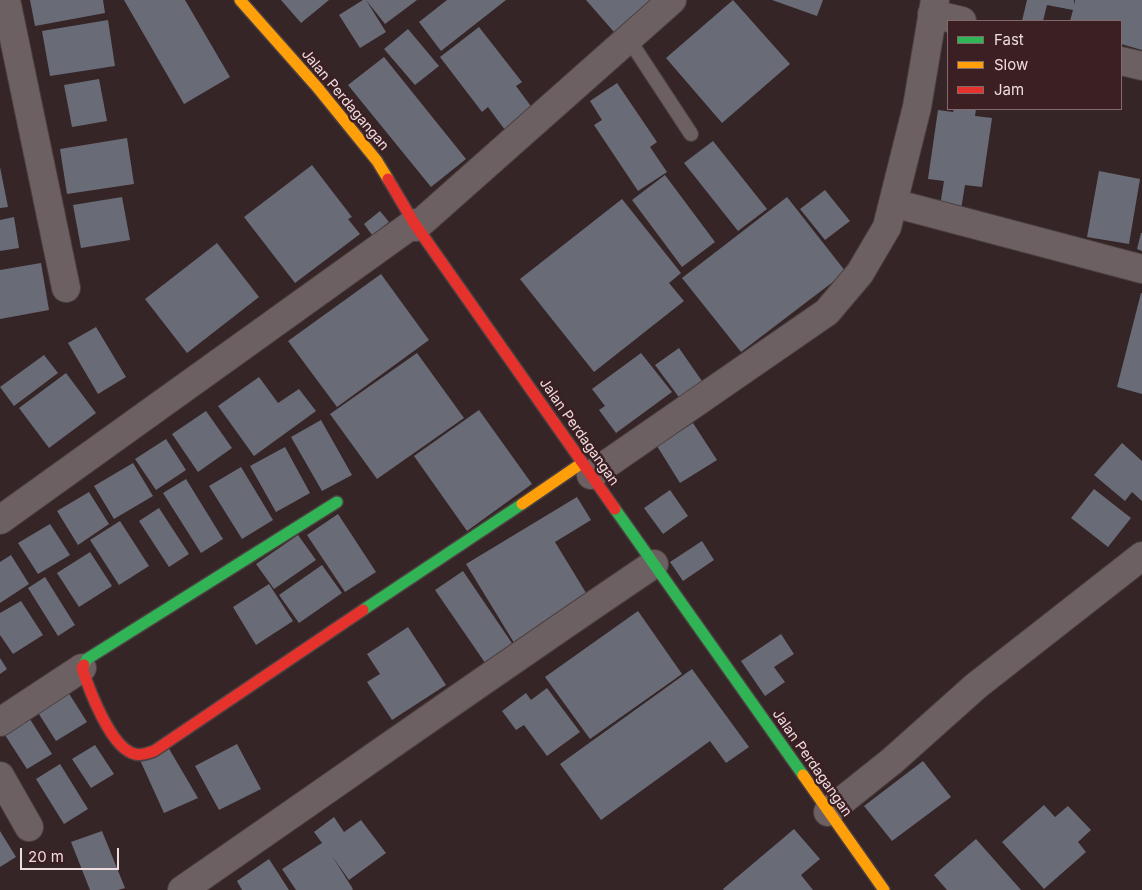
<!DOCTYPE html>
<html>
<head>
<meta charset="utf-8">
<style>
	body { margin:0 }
	#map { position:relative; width:1142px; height:890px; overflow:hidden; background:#352527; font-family:Inter,sans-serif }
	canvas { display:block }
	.legend { position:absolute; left:947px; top:20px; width:175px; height:90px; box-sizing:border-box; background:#3b1f22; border:1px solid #836b6d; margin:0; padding:6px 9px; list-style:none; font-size:15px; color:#efdcdd }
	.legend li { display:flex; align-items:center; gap:10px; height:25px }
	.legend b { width:25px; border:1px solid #836b6d }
	.scale { position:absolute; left:20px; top:848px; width:99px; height:22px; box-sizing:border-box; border:2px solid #efdcdd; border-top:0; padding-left:6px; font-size:15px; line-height:18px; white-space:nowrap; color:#efdcdd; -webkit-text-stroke:4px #3b1f22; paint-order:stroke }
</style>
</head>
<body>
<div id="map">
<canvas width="1142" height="890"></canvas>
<ul class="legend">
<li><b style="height:6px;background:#30b455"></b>Fast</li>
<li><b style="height:6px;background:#ff9f0a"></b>Slow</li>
<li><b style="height:6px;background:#e5322d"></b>Jam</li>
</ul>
<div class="scale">20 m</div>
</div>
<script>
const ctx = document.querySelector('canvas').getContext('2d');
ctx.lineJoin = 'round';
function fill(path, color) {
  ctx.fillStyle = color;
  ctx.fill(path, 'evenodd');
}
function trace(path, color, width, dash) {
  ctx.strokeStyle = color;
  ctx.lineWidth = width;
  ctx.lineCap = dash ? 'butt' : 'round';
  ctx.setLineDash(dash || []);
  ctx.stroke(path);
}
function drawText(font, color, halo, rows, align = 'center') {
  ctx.font = font + ' Inter,sans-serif';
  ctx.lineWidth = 5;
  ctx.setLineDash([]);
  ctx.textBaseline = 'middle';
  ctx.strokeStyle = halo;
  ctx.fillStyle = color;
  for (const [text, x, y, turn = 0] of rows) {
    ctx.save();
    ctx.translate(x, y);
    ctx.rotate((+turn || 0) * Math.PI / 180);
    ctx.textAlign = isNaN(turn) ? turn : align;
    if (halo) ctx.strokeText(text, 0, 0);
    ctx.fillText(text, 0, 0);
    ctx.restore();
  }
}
fill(new Path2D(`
	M30,0H103L105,13L35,26Z
	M124,0H185L230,77L184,104Z
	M281,0H329L301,23Z
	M363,0H366L386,32L360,48L339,15Z
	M366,0H417L385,24Z
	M447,0H506L441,51L419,22Z
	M586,0H651L614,32Z
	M733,0L790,64L722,123L666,58Z
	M772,0H823L817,16Z
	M1027,0H1074V5L1075,0H1142V50L1121,44V21H1070L1073,10L1047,5L1043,21H1022Z
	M108,20L115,66L50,76L42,31Z
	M479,27L522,82L516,86L533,109L505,130L488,107L482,112L440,57Z
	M408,29L439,66L415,85L384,49Z
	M384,57L466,159L431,187L348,85Z
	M99,79L107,121L72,127L64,85Z
	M617,83L657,142L650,147L667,172L638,191L594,125L602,120L590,101Z
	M954,109H976L975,116L992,118L982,187L965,185L961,209L940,206L944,181L928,179L938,110L953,112Z
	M127,138L134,184L67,194L60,149Z
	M713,141L767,209L738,231L684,163Z
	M312,165L352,217L348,219L360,234L295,283L244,217Z
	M0,167L8,207L0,208Z
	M1099,171L1140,179L1129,244L1087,237Z
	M665,175L715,242L682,267L632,200Z
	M825,190L850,221L825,240L800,209Z
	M122,197L130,240L81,248L73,205Z
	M787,197L846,272L741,352L682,278Z
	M622,199L681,273L669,283L684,301L594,372L520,279Z
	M380,211L389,222L372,235L364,224Z
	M14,217L19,248L0,251V220Z
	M1141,233H1142V251L1137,249Z
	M217,243L259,297L187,353L145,299Z
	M41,263L49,310L0,319V270Z
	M381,274L429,340L337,407L288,341Z
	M1141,293H1142V394L1117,387Z
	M96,327L126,377L98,394L68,343Z
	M679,348L704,384L681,400L655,365Z
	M417,353L464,418L377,479L330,414Z
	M641,353L672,392L616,433L599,410L605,406L592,389Z
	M44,355L58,373L14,406L0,387Z
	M66,373L96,413L49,448L19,408Z
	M259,377L278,403L299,389L316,411L254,456L218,406Z
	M479,410L532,484L467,531L414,456Z
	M206,411L232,448L198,472L172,434Z
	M321,420L352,475L322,491L291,437Z
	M693,423L717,460L680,483L657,446Z
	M166,439L186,470L156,490L135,459Z
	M1122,443L1142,461V501L1132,492L1125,501L1094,475Z
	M285,447L310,493L276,512L250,466Z
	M133,463L153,496L114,519L94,486Z
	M241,467L273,520L242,539L209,486Z
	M186,479L223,539L201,553L163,493Z
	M1094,489L1131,518L1108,547L1071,518Z
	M670,490L688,516L663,534L644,508Z
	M89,492L109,524L78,545L57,511Z
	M577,497L591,520L555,542L591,601L516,646L466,564Z
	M159,508L189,554L169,567L139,521Z
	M338,514L376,572L345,592L307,535Z
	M120,521L149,566L119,585L90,540Z
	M50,524L70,555L38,574L18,543Z
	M298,535L316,560L274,589L256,564Z
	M702,541L714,560L683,581L670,562Z
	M90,552L112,586L79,607L57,573Z
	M11,555L29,584L0,603V562Z
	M322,565L342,593L299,623L279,595Z
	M463,571L518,652L490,670L435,590Z
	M45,577L75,625L58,636L28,588Z
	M269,584L293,621L256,645L233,607Z
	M21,601L43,635L13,654L0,635V613Z
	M638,611L682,674L590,739L545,677Z
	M408,627L446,685L392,720L367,682L380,674L367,654Z
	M781,634L794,654L774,667L785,682L765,696L741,661Z
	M0,658L7,669L0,674Z
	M692,669L749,747L726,763L710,741L601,820L560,764Z
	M547,688L580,732L547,756L524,725L516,730L502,711L526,693L531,700Z
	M68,692L87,722L56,741L37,711Z
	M28,716L52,754L27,769L3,732Z
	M237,744L261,789L219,810L195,766Z
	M95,745L114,774L91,788L72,759Z
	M168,747L198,798L164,813L140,760Z
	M923,761L951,797L892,841L864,806Z
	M60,764L88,809L64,824L36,779Z
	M1044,805L1055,817L1068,806L1091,830L1078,842L1086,852L1044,889L1002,842Z
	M334,817L344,832L361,820L386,853L349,880L332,856L353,889L352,890H296L282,869L322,843L314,832Z
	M794,829L820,859L801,875L813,890H724L723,889Z
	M0,831L16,857L0,867Z
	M102,831L125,888L118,890H90L71,842Z
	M976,839L1021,890H947L934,875Z
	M269,859L289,890H242L237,881Z`), '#696c77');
const lane = new Path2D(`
	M628,38L691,134`);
const street = new Path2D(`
	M6,0L66,288
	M932,14L962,21
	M1121,61L1142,66
	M893,203L1142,269
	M416,227L672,0
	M591,475L827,312L860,273L887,227L917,107L935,0
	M0,520L414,223
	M0,722L82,668
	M0,776L29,827
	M828,812L892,761L976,686L1142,556
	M182,890C339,782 495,671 654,564`);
const fast = new Path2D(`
	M615,509L803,775
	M363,610L522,504
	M84,665L87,659L337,502`);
const slow = new Path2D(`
	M240,0L317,87L377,161L388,179
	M522,504L582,463
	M803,775L884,890`);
const jam = new Path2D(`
	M388,179L414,223L615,509
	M84,665L82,668C89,689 111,749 135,754C141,756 148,753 154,751L363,610`);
trace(lane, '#4d4041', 16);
trace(street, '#4d4041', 30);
trace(fast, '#4d4041', 14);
trace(slow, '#4d4041', 14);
trace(jam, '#4d4041', 14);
trace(lane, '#6d6062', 14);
trace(street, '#6d6062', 28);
trace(fast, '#30b455', 11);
trace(slow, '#ff9f0a', 11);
trace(jam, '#e5322d', 11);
drawText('14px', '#efdcdd', '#3b1f22', [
	["Jalan Perdagangan",345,100,50],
	["Jalan Perdagangan",579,432,55],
	["Jalan Perdagangan",812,763,55]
]);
</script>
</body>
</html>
